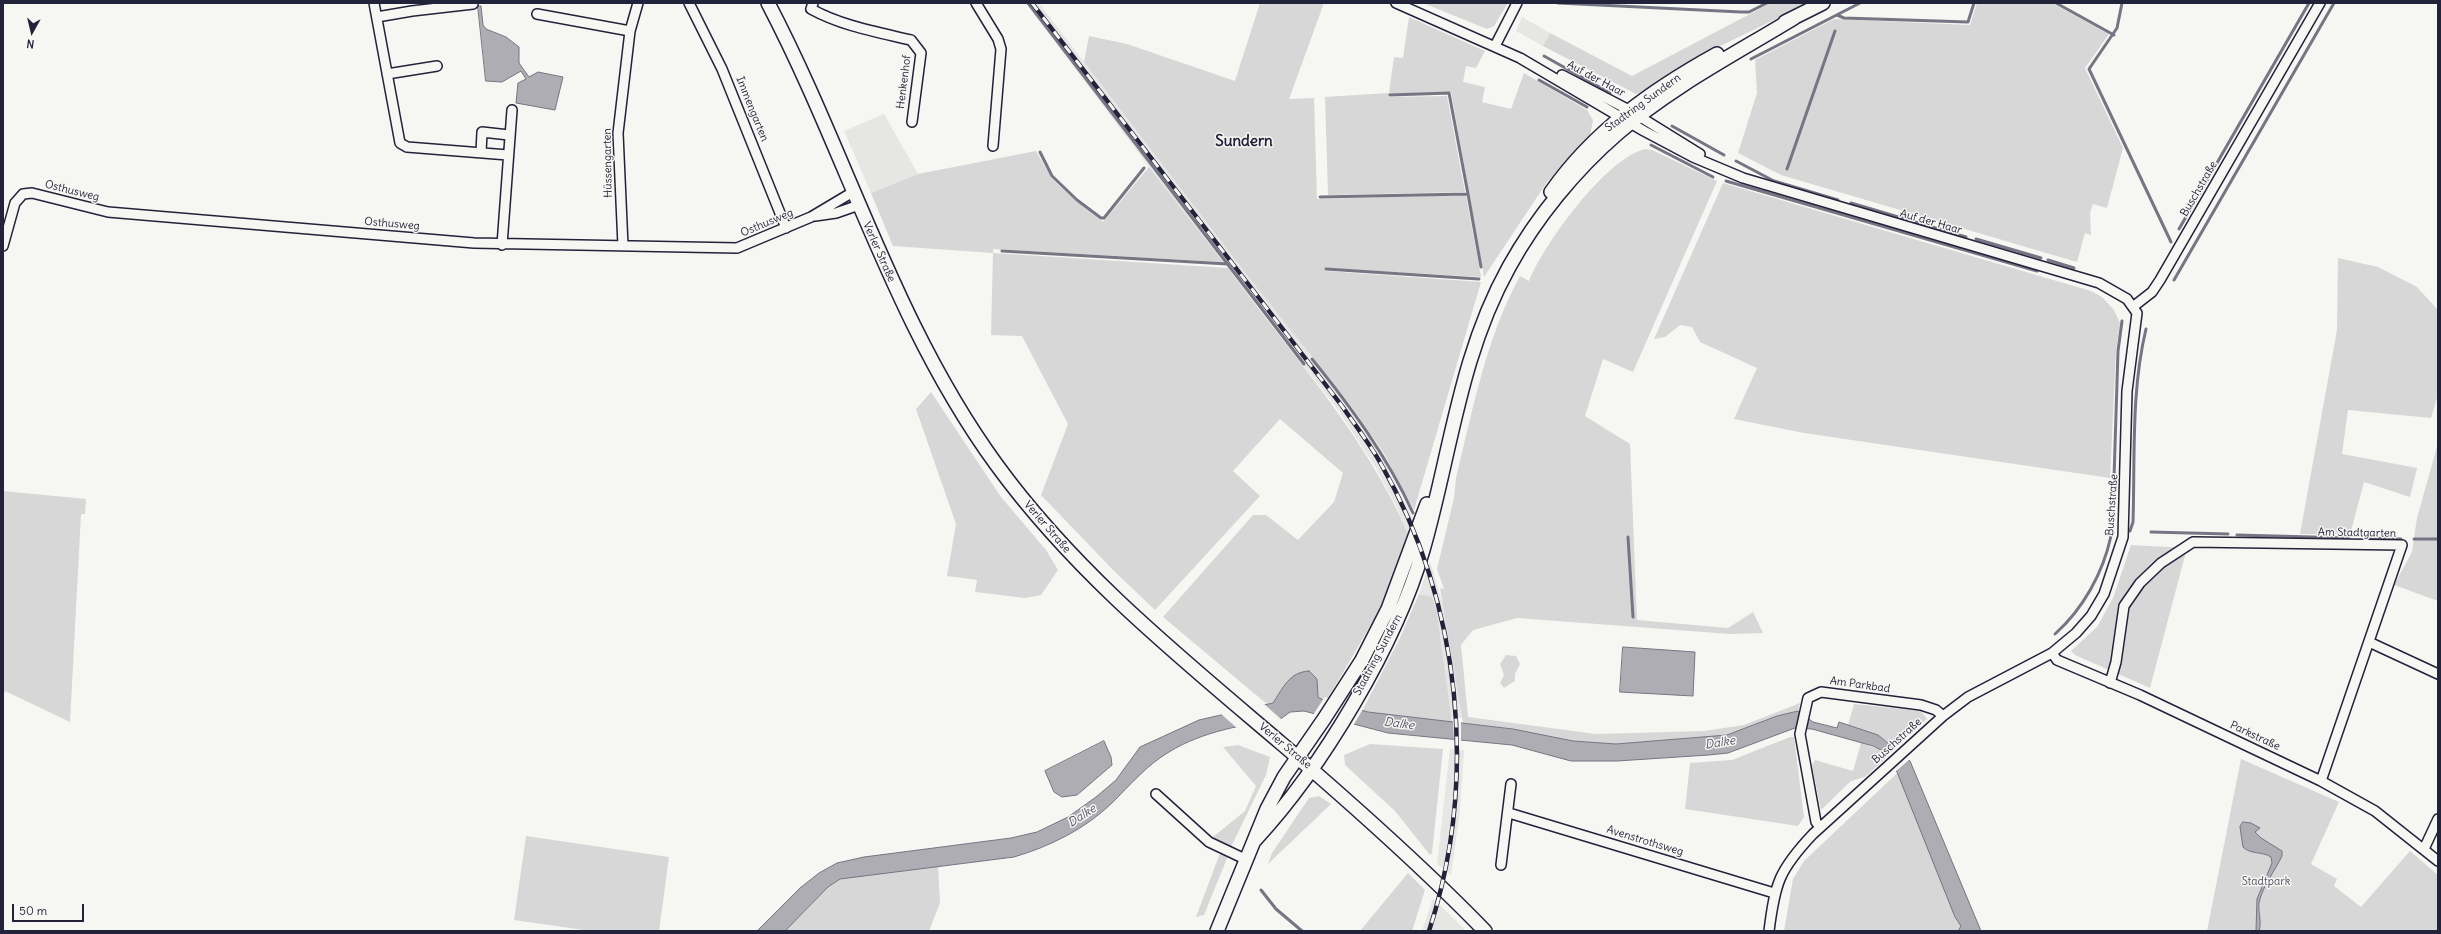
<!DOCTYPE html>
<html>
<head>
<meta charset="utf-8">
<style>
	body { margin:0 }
	#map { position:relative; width:2441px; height:934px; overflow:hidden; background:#f6f6f2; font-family:Delius,sans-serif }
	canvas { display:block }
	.frame { position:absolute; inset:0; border:4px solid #22223b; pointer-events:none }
	.north { position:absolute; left:12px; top:12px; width:40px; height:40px; -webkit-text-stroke:3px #f6f6f2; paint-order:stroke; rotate:188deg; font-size:11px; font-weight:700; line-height:16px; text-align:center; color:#22223b }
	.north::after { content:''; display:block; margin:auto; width:14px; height:18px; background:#22223b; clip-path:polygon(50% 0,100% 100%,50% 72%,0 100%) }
	.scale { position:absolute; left:12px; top:904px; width:72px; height:18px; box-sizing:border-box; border:2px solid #22223b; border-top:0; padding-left:5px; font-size:12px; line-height:14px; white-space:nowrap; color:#22223b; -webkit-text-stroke:3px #f6f6f2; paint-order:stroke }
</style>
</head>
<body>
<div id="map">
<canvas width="2441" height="934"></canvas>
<div class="frame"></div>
<div class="north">N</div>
<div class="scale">50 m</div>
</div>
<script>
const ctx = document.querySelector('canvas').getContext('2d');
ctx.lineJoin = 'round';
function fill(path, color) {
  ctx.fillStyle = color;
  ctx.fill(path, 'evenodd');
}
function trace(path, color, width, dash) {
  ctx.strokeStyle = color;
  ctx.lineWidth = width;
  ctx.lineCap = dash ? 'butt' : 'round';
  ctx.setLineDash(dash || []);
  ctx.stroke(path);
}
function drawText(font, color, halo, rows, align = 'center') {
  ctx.font = font + ' Delius,sans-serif';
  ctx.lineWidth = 3;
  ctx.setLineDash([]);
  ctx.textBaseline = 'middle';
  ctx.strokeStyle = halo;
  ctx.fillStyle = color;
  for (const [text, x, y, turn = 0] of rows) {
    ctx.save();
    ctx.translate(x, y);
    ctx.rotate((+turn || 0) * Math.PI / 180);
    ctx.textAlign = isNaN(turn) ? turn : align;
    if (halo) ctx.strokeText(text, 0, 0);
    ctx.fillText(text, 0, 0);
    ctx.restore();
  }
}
fill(new Path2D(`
	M1026,3H1039L1236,261L1313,355L1309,358L1345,404L1380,454L1416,524L1410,538L1397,508L1376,468L1338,410L1146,163Z
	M1522,17L1550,33L1543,46L1516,31Z
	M884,114L918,174L871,193L844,131Z
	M1430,561L1445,612L1462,718L1451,717L1437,613L1432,597L1419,594Z
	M1450,749L1464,750L1460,810L1451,875L1437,864Z
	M1433,898L1466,931H1422Z`), '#e6e6e4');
fill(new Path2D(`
	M1260,3H1324L1289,99L1314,98L1317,199L1466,195L1481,277L1324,268L1325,271L1481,282L1414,510L1383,452L1352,407L1236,261L1084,62L1089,36L1127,44L1235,81Z
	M1423,3H1508L1494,26L1487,29Z
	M1771,3H1809L1706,53L1655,86L1636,94L1543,46L1550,33L1632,76Z
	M1977,3H2052L2109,34L2085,68L2123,148L2107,208L2093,204L2090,213L2091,235L2085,233L2077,262L1781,175L1738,153L1757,93L1755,60L1834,19L1970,25Z
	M1409,17L1485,51L1476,68L1466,66L1463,82L1485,87L1482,102L1511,109L1524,73L1587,110L1593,120L1590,136L1547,182L1484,277L1451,92L1389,94V97L1447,96L1465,192L1328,195L1325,97L1389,93L1394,57L1403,58Z
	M1645,149L1652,150L1717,181L1633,372L1603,359L1585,416L1630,444L1637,620L1728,628L1753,612L1763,633L1730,634L1517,618L1473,630L1461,645L1468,717L1596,734L1704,731L1744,725L1800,703L1798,711L1777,716L1727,735L1616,744L1573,741L1513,729L1463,723L1440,588L1444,589L1437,569L1454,498L1456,478C1473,409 1486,338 1520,276L1529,281C1544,244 1605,159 1645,149Z
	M1036,151L1052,179L1077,202L1103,222L1149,167L1223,262L993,249V253L1228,268C1293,357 1366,435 1410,538C1390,595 1359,646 1328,698L1325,697L1322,700L1318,696L1317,679L1287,681L1273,703L1268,705L1163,617L1253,515H1266L1298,540L1334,502L1343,473L1280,419L1233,471L1260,496L1155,610L1113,570L1041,495L1068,424L1022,336L991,335L993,253L893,246L871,193L918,174Z
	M1723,183L2043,277L2091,291L2102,297L2114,310L2120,323L2116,350L2110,478L1804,433L1734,419L1757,368L1700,342L1692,327L1680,325L1665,337L1654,339Z
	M2338,258L2378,267L2417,287L2438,310V395L2431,418L2348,410L2342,454L2417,468L2410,497L2364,482L2350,535L2300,534L2337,330Z
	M931,392L1001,497L1046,550L1058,570L1041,595L1025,598L975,592L977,580L947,576L956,524L916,409Z
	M2438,443V601L2394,585L2412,552L2417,518Z
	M3,491L86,499L85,514H81L70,722L5,691L3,695Z
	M2131,545L2187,548L2150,688L2075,655L2071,651L2097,627L2113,598Z
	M1419,594L1432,597L1437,613L1452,722L1362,711L1400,638Z
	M1506,655L1516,656L1520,664L1515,674V681L1504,688L1500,683L1504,675L1500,664Z
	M1854,704L1921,711L1927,719L1895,747L1878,735L1848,725Z
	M1790,737H1794L1804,817L1798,826L1685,809L1690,763L1732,760Z
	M1861,743L1883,751L1887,757L1865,777L1851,781L1821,810L1812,765L1815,760L1853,771Z
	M1370,744L1443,749L1432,853L1430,855L1395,811L1345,765L1344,755Z
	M1238,745L1270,757L1266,775L1230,849L1213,837L1245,811L1256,786L1223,747Z
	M2241,759L2339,802L2311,864L2337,879L2334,886L2361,907L2410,851L2438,875V931H2207Z
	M1910,761L1981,931H1784L1793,879L1804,861Z
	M1319,796L1331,804L1268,864L1272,853L1309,798Z
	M526,836L669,857L659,931H591L514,920Z
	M1220,853L1228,856L1204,915L1196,917Z
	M938,865L940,903L929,931H785L828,887L840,879Z
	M1408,873L1425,890L1412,931H1360Z`), '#d7d7d7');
const water = new Path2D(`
	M478,6H481L483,25L486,29L506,37L519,47V63L529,77L538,72L563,77L555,110L516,103L518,83L526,79L521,71L502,82L486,81Z
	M1623,647L1695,652L1693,696L1620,692Z
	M1309,671L1317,679L1318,697L1323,700L1368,712L1513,729L1573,741L1616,744L1727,735L1777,716L1798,711L1813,722L1837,728L1839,722L1878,735L1910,761L1981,931H1958L1961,926L1955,917L1897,772L1883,751L1873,746L1812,729L1795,728L1728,753L1709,755L1617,761H1571L1512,745L1388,733L1304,711L1290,712L1282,718C1244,725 1203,731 1169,752C1147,765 1130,785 1112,803C1085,829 1051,846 1014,857L840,879L828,887L785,931H757L800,888L819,873L837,863L864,857L1011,838L1037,832L1068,817L1096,797L1116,780L1140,747L1199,720L1273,703C1283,688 1289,672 1309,671Z
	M1104,741L1111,757L1112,765L1077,795L1062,797L1054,792L1045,771Z
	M2243,822L2251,823L2260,828L2255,832L2261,838L2282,851V856C2275,871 2262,887 2259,903C2258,913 2262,922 2259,931H2256L2257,899L2272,863L2271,857C2262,851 2251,855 2243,847L2240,827Z`);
fill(water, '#adadb3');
trace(water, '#757583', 1);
fill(new Path2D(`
	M1324,698L1363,709L1353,726L1313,715Z
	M1264,704L1282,720L1238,729L1220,713Z
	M1453,720L1461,721V741L1454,740Z
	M1897,747L1910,759L1895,772L1885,757Z`), '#f6f6f2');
trace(new Path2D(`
	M1028,3L1304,364
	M1558,3L1741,12H1749L1767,3
	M2056,3L2114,35
	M2122,3L2117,28L2089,69L2171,242
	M1837,15L1844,18L1968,22L1974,3
	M1544,56L1610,93
	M1751,59L1860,3
	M1539,80L1587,107
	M1390,95L1449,93L1468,194
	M1672,126L1724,155
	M1651,145L1713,177
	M1040,152L1052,176L1077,200L1101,218H1104L1144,168
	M1736,161L1774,181L1838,200
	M1787,169L1835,31
	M1726,181L2037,271
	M1320,197L1468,194L1481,267
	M1851,203L1966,237
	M2179,229L2309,3
	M1976,239L2041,258
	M1002,251L1228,264
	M2048,260L2074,268
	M1326,269L1479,279
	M2174,280L2334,3
	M1312,359C1351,407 1387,456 1413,513
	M2114,478L2118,351L2122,321
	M2130,531L2133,522C2135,458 2131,391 2146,329
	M2151,532L2228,534
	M2237,535L2349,538
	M1628,537L1633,617
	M2365,538L2401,539
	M2414,539H2438
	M2055,634C2083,609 2103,573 2111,536C2114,521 2113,503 2114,487
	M1261,890L1276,909L1302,931`), '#757583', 3);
const minor = new Path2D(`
	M374,3L400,143L407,147L508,155
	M689,3L722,69L786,228
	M813,3L811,9C842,26 877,32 911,40L921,53L912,122
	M976,3L998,39L1001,49L993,146
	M1396,3L1520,58L1644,131L1693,157L1743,178L2099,283L2127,299L2137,313L2127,391L2123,537L2104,594L2091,616L2076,633L2052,653L1968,697L1943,716L1813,834C1779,870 1775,883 1769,931
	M537,14L630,31
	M377,17L412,11L473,4
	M1495,46L1517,3
	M387,74L437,66
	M1562,75L1629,110L1700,154
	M481,153L482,132L509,135
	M815,216L836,213L859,205
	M502,245L512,110
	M3,246L15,203L23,194L32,193L108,212L474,243L737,248L811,217L853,192
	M623,246L618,133L630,31L638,3
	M2134,306L2152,292L2160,280L2320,3
	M2369,642L2438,674
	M2052,653L2057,660L2140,695L2321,781L2375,811L2438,861
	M2110,683L2116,662L2124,606L2140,583L2161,563L2193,542L2402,545L2321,781
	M1156,794L1209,842L1247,860
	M1509,813L1774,893
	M1820,827L1816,822L1800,734L1808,698L1821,692L1921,705L1936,710L1943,716
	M2424,849L2438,819
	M1501,865L1511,784`);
const secondary = new Path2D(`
	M768,3C848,156 894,324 996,464C1075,573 1181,658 1282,744C1352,804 1421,865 1485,931
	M1785,22L1823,3
	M1551,192C1594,131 1652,90 1717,54
	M1255,840C1322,768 1396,644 1423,550C1451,453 1459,357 1509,267C1536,218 1575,170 1618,133C1671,87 1735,54 1794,18
	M1217,931L1267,809L1284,777L1324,719L1362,660L1388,609L1427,504`);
trace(minor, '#22223b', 12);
trace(secondary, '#22223b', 16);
trace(minor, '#f6f6f2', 9);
trace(secondary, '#f6f6f2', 13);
const rail = new Path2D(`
	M1032,3L1342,406C1355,425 1370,444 1381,464C1461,604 1479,778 1429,931`);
trace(rail, '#22223b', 4.5);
trace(rail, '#f6f6f2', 3, [9]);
drawText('11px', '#22223b', '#f6f6f2', [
	["Auf der Haar",1596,79,28],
	["Henkenhof",904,82,-83],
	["Stadtring Sundern",1643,103,-36],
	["Immengarten",752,109,68],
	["Hüssengarten",608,163,-91],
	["Buschstraße",2199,189,-60],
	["Osthusweg",72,191,14],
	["Auf der Haar",1931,222,16],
	["Osthusweg",767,223,-23],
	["Osthusweg",392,224,5],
	["Verler Straße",879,252,66],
	["Buschstraße",2112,505,-86],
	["Verler Straße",1047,527,49],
	["Am Stadtgarten",2357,533,1],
	["Stadtring Sundern",1378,655,-62],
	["Am Parkbad",1860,685,8],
	["Parkstraße",2255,736,25],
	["Buschstraße",1897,741,-42],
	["Verler Straße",1285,746,40],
	["Avenstrothsweg",1645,841,17]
]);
drawText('11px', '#4f4f62', '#f6f6f2', [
	["Stadtpark",2266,882]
]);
drawText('italic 12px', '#535365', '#f6f6f2', [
	["Dalke",1399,724,7],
	["Dalke",1720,743,-9],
	["Dalke",1082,816,-33]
]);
drawText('bold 15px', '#22223b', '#f6f6f2', [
	["Sundern",1244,142]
]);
</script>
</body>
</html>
